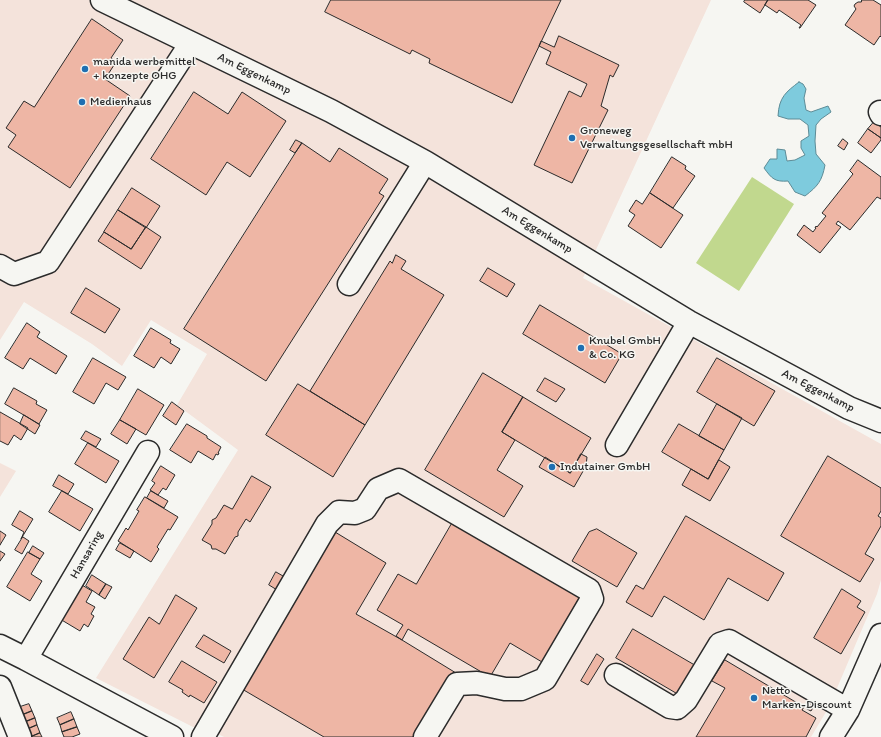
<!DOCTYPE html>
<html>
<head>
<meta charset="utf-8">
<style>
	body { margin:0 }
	canvas { display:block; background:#f6f6f2 }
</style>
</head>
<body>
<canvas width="881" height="737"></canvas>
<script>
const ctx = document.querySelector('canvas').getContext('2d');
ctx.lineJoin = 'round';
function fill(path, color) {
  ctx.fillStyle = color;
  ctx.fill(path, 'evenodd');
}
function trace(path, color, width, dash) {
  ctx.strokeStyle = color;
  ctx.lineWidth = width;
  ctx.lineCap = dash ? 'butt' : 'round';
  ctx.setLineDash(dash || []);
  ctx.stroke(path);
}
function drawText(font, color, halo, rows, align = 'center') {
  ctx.font = font + ' Itim,sans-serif';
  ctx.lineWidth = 3;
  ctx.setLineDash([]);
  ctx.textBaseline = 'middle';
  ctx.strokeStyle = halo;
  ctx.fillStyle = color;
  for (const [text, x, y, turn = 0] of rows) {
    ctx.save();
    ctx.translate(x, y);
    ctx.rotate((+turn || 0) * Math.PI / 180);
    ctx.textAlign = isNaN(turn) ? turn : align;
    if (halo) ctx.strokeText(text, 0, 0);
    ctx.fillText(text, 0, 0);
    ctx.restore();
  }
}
fill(new Path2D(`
	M0,0H711L583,278L881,444V580L877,594L829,707L811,737H224L220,735L197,729L96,678L238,450L177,405L207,354L151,320L122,366L92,344L24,302L0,340Z
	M0,463L16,471L0,497Z`), '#f4e3db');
fill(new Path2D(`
	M752,177L794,204L739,291L696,263Z`), '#c1d88e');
const water = new Path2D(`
	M799,82L803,84L806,89L804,98L806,110L811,112L828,106L831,112L821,119L816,125L815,141L816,154L825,165C822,181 818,186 805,196L795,192L788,181C775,182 772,179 764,168L770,159H777V149L785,150L787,161L795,160L805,155L801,148V141L809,136L808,125L800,119H788L778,116C779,97 786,92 799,82Z`);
fill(water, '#7ecbdd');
trace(water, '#5d8b96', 1);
const building = new Path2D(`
	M331,0H561L512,103L429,63L430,59L412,50L410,54L325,12Z
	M745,0H768L760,13L744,2Z
	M768,0H808L816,5L800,28H799L801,25L779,10L777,13L765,5Z
	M862,0H873L881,5V37L880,36L874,45L845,25L856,9L854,6L855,4L858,2H861Z
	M92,19L123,40L111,58L116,62L105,79L130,96L70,188L8,147L16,135L6,128L24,101L34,107Z
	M559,36L619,65L613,77L610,75L601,106L608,110L572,183L534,165L569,91L581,97L587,84L546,64L551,52L539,46L541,41L554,47Z
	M194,92L228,114L242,92L286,121L250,177L227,162L206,195L151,159Z
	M874,122L881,127V138L868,129Z
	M868,129L881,138V140L871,153L858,143Z
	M843,139L848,143L844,150L838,146Z
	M296,140L302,143L295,153L290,150Z
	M302,143L330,162L339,148L388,179L379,193L384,196L266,381L184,329Z
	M672,157L686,166L685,169L695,176L673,208L650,193Z
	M858,160L881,177V199L877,197L850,230L838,221L836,224L841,227L820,253L797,235L804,225L813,232L816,228H815L816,226L817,227L826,216L822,213L853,174L850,171Z
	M132,188L160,206L146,228L118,210Z
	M650,193L683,215L661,248L628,226L635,215L629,211L636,200L642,204Z
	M118,210L146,227L131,249L104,232Z
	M146,227L161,237L141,269L98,241L104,232L131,249Z
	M396,255L406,261L401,269L444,295L365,425L310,391L390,261L392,263Z
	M488,268L515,284L507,297L480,281Z
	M86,288L120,309L105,333L71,313Z
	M540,305L622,354L605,383L523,334Z
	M27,323L40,332L37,337L67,356L56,374L30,358L23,369L5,358Z
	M151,328L171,340L170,343L180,349L171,364L161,357L154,368L134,356Z
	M93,358L126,377L118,390L106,383L94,404L73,392Z
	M717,358L775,391L754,426L697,392Z
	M483,373L523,397L502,432L515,440L497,470L523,486L504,517L425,470Z
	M545,378L565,389L556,402L537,391Z
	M298,384L365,425L333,477L266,435Z
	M14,388L37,401L36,404L47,410L39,424L5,404Z
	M138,389L164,405L146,435L120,420Z
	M523,397L591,438L570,473L502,432Z
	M172,402L184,411L176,425L163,416Z
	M717,404L742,418L724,450L699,436Z
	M0,412L28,428L21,440L14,435L8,445L0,441Z
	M24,415L40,425L35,434L20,424Z
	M120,420L136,429L127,444L111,434Z
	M187,424L207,436V438L221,447L218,453H219L218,455L216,454L213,460L198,451L191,463L170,450Z
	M679,424L724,450L708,479L662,452Z
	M86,431L101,439L96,447L81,439Z
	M88,443L119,461L106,483L75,464Z
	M581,454L587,457L586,466L574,487L539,467L545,457L570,473Z
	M828,456L881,488V511L878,516L881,518V526L865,554L874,559L860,582L781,536Z
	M719,460L730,467L710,501L682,485L691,469L708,479Z
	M161,466L175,475L166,490L163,488L158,495L150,490L155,483L152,481Z
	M59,475L74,484L68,494L53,486Z
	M252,476L271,487L250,522L246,519L238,532V536L235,537L225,554L216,549H212L211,545L202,540L212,524V520L216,518L224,505L232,509Z
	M62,491L93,509L80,531L49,512Z
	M151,491L168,501L164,508L147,498Z
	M145,497L178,517L170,530L168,529L157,547L159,549L151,562L118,541L126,528L128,530L139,511L137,510Z
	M20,511L33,519L21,539L24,532L12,525Z
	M686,516L784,573L768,601L728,578L704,620L664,596L652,617L626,602L636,585L643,589Z
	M454,520L581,595L542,662L510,643L490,677L408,629L402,640L396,636L403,625L377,610L398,574L416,584Z
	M597,529L637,553L617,587L572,561L589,532Z
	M0,531L6,535L0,545Z
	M335,532L386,563L356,614L402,640L456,673L437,697L413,737H324L242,689Z
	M23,537L29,541L22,554L15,550Z
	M120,543L134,551L130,558L116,550Z
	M33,546L44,553L40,559L29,553Z
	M0,551L5,554L0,561Z
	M28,552L40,559L31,574L42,581L30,601L7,587Z
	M276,572L290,580L282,593L269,585Z
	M92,575L106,584L99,595L86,586Z
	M106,584L112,587L105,599L99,595Z
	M82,585L92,591L86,602L95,607L91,614L94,616L88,627L84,624L80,631L60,619Z
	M842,589L861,601L857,607L865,612L841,654L814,638Z
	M176,595L197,608L154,678L123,659L149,617L159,624Z
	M633,629L698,667L681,696L616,658Z
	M204,635L231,651L224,663L196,647Z
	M597,654L604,659L588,685L581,681Z
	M725,660L804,707L802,710L816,718L806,737H696L725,688L712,681Z
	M182,661L217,682L204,703L190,695L189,697L182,692L183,690L169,682Z
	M812,702L815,704L811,711L807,709Z
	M29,704L32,711L17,717L14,709Z
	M32,711L35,718L20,724L17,717Z
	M71,712L74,719L60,725L57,718Z
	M35,718L37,725L23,731L20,724Z
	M74,719L77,727L62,732L60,725Z
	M37,725L40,733L30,737L23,731Z
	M77,727L80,734L72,737H64L62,732Z
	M40,733L42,737H30Z`);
fill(building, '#eeb6a5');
trace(building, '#2b2b2b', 1);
const minor = new Path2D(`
	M102,0L191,43
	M880,112L881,114
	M0,266L14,274L48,262L191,43L331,111L425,162L689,322L849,408L881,421
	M349,284L425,162
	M617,445L689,322
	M148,452L26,659L172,737
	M0,646L26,659
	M616,675L670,707L677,708L686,700L720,644L729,641L848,710
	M0,687L20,737
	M203,737L327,524L339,512L355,513L365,509L378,489L399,480L589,590L592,599L545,679L521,689H505L477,683L457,684L425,737
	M831,737L848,710L881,635`);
trace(minor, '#2b2b2b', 25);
trace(minor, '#f6f6f2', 22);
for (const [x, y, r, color] of [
	[85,69,4,"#1f6fb2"],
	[82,102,4,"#1f6fb2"],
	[572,138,4,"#1f6fb2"],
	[581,348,4,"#1f6fb2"],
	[552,467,4,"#1f6fb2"],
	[754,698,4,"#1f6fb2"]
]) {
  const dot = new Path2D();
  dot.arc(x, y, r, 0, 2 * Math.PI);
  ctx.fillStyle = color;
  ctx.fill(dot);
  trace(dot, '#f6f6f2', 1.5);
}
drawText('12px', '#2b2b2b', '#f6f6f2', [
	["manida werbemittel",93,62],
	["+ konzepte OHG",93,76],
	["Medienhaus",90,102],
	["Groneweg",580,131],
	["Verwaltungsgesellschaft mbH",580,145],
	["Knubel GmbH",589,341],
	["& Co. KG",589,355],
	["Indutainer GmbH",560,467],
	["Netto",762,691],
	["Marken-Discount",762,705]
], 'left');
drawText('12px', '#2b2b2b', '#f6f6f2', [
	["Am Eggenkamp",254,74,26],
	["Am Eggenkamp",537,230,31],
	["Am Eggenkamp",818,391,27],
	["Hansaring",87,555,-60]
]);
</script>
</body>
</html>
